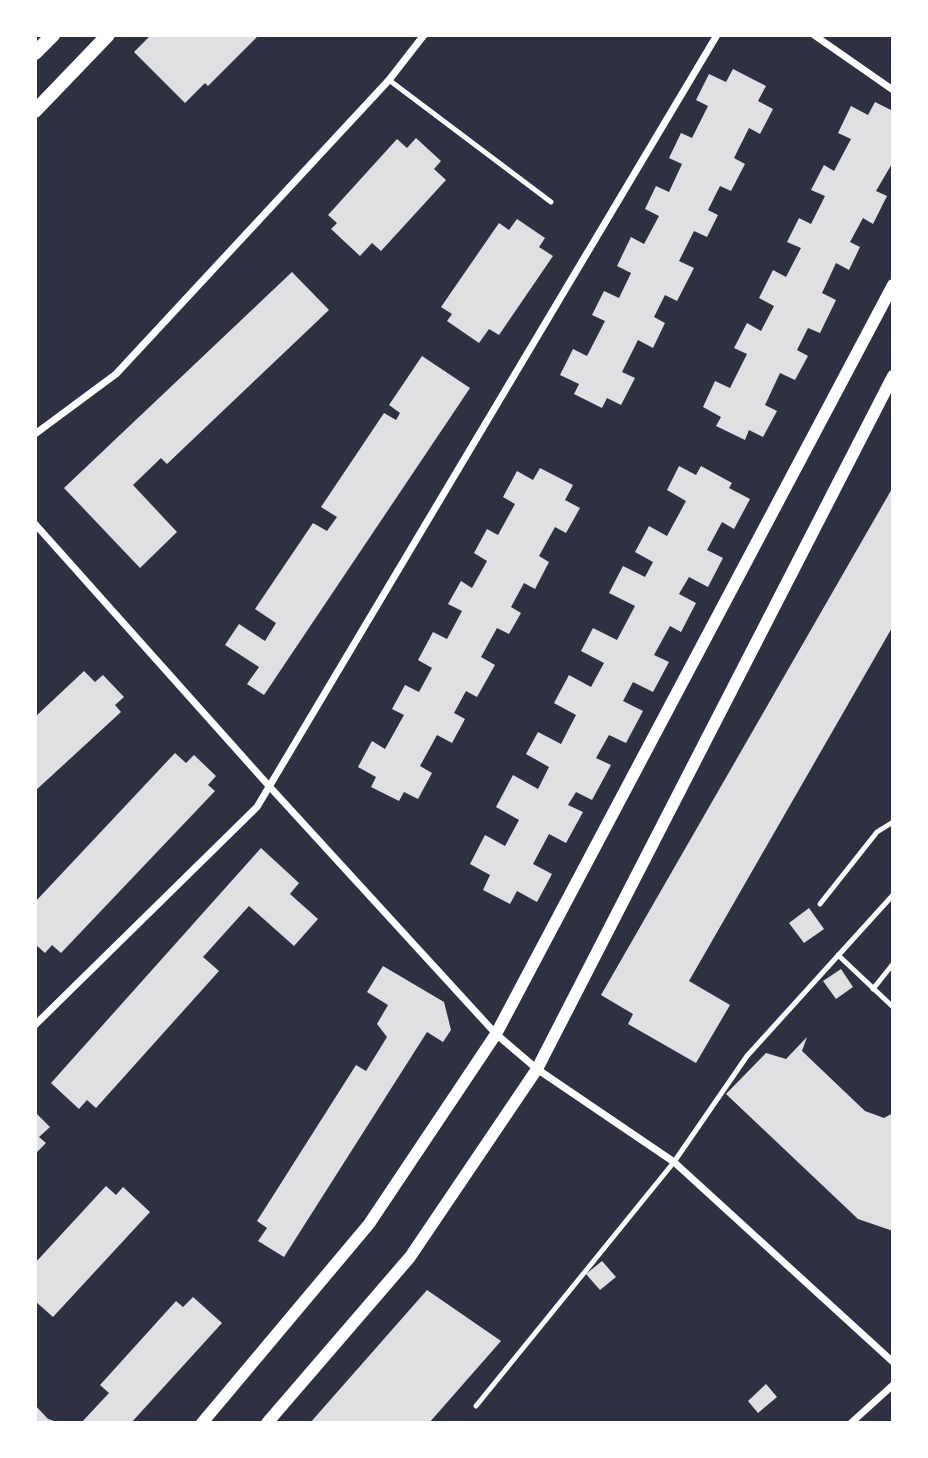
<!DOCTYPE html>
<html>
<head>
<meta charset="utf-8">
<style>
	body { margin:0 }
	#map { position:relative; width:928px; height:1458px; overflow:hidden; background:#2d3142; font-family:Signika,sans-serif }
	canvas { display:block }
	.frame { position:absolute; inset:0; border:37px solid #fff; pointer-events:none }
</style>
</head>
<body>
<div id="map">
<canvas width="928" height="1458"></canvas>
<div class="frame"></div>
</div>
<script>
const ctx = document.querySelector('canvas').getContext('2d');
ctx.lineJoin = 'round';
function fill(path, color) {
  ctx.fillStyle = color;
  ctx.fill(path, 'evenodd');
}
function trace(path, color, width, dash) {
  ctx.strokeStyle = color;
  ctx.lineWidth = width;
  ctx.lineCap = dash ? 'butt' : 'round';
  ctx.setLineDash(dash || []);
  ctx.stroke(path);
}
fill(new Path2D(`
	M151,35H259L208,86L205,83L185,103L134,52Z
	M733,69L766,86L758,101L773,109L760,134L749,128L734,158L745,164L731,191L720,186L708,210L718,215L707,237L694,231L679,261L694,268L677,301L665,295L654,317L665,323L653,348L638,340L622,372L635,378L621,405L607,398L602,408L574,394L579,384L560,375L573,349L587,356L605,321L592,315L604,291L619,298L631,273L617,266L631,237L644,244L659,216L645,209L656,186L669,192L682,164L669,158L681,133L692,138L708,106L696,100L709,74L726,82Z
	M875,102L893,111V162L876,191L887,196L873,224L863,218L850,242L860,247L849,270L836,263L822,293L836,300L820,333L808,328L797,350L808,356L795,380L780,373L765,405L777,411L763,437L749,430L745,440L716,426L721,417L703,407L715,381L730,388L747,354L734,348L747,323L761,331L774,306L759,298L773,270L786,277L801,248L787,242L799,218L811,224L825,196L811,190L824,165L834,171L851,139L838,133L851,106L868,115Z
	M416,138L441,161L434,169L446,180L381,251L372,243L360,256L331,229L337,223L328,215L397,139L407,148Z
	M517,219L545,238L539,247L553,256L499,335L489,329L479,343L447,321L452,314L441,307L499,223L509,230Z
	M292,272L329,310L167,464L161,458L133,485L177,532L140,568L64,488Z
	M422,356L470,388L264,695L247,684L259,667L225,645L239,624L265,641L276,623L255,609L313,523L327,531L337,517L321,507L384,413L396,420L400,413L389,405Z
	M679,466L696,475L701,466L732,483L729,488L750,499L734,529L722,522L707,550L723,558L708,587L689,577L679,594L696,603L681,632L670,626L654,655L669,662L653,692L633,682L623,701L643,711L626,743L609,735L596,758L611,765L592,800L576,792L568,805L583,812L566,843L549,834L533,864L552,874L537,902L517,891L510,904L483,890L490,875L470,864L485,835L505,846L519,820L496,807L513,775L538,789L549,767L526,754L538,732L561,744L576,715L554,703L569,675L591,687L604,663L581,651L593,628L617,640L635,606L609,593L623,566L645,577L653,562L635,552L649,526L667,536L686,501L667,490Z
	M540,468L573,485L565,500L580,508L566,533L555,527L539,556L549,562L535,589L524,583L511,607L521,613L509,634L497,628L481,657L495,665L477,697L466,691L454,713L465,719L452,743L437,735L420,766L432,773L418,799L404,792L399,801L371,787L376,777L358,767L372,741L385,749L404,715L392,709L405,685L419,692L432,668L418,660L433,632L447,639L462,611L448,604L461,581L472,588L487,561L474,553L487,529L498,535L515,504L503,497L517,471L533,480Z
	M893,487V626L689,981L730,1005L696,1063L628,1024L633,1014L601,995Z
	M84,671L95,682L103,675L124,697L115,705L121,712L35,791V717Z
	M175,753L186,763L194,755L216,776L208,785L215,791L61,953L52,945L45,953L35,944V902Z
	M261,848L299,883L290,894L318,919L294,946L249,906L203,957L219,971L96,1108L87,1100L79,1109L51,1083Z
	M809,908L824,929L804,943L789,923Z
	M383,966L444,1002L451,1030L443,1042L427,1032L284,1257L258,1241L267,1228L257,1221L356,1065L366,1071L387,1037L377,1024L388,1005L367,992Z
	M841,969L853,987L836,999L823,981Z
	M807,1037L802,1051L865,1111L884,1118L893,1113V1231L858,1219L726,1094L766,1053L786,1059Z
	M35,1112L50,1127L39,1137L46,1143L35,1154Z
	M106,1186L116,1195L123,1187L150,1212L53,1317L35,1301V1263Z
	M602,1261L616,1277L600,1290L586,1274Z
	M427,1290L501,1341L429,1423H310Z
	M193,1297L222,1323L131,1423H81L109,1393L100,1385L176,1301L183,1307Z
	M766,1384L777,1397L758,1413L748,1401Z
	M35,1405L48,1419L60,1423H35Z`), '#e0e0e3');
trace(new Path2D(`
	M389,80L551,202
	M820,904L877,832L893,822
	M838,955L893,1007
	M873,989L893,964
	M476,1406L674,1162L747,1056L893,895`), '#fff', 5);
trace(new Path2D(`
	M814,35L893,90
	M35,434L116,374L389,80L424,35
	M35,524L269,786L496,1034L537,1069L674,1162L893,1362
	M35,1025L257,807L717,35
	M851,1423L893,1385`), '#fff', 7);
trace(new Path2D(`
	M202,1423L369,1224L496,1034L893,285
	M267,1423L410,1257L537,1069L893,376`), '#fff', 12);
trace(new Path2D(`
	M35,53L53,35
	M35,111L108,35`), '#fff', 14);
</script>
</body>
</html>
